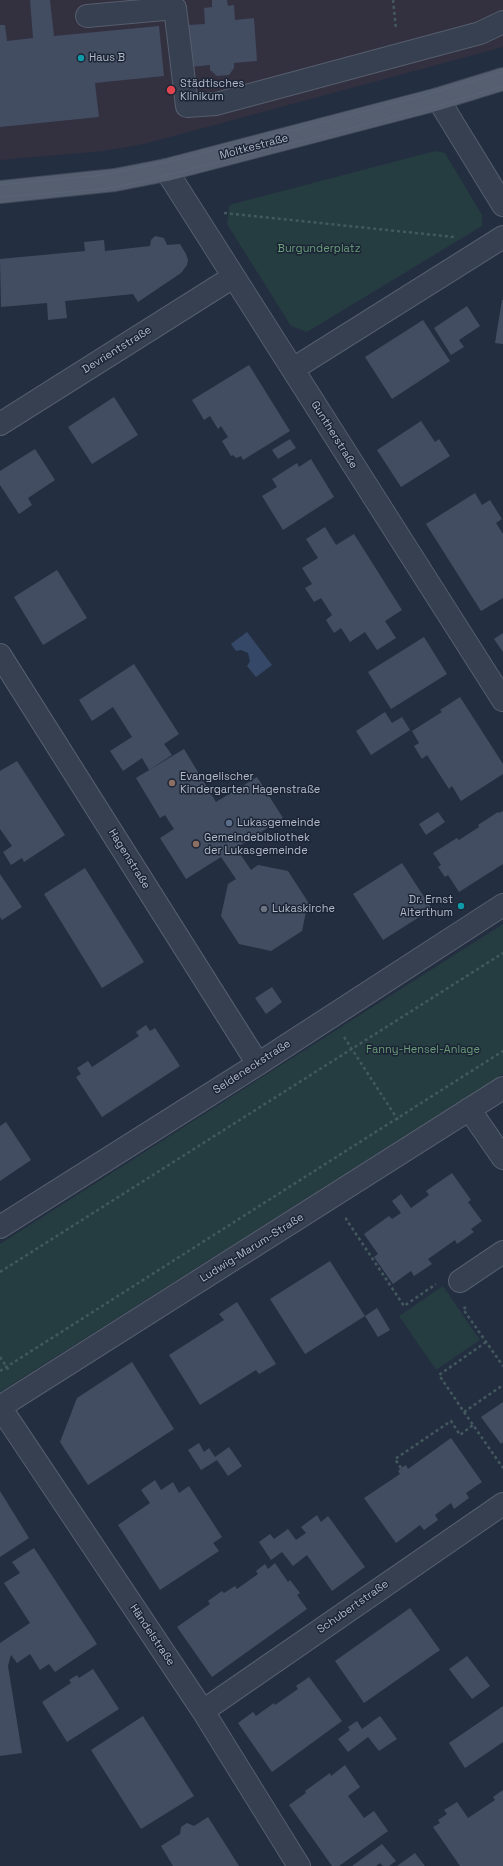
<!DOCTYPE html>
<html>
<head>
<meta charset="utf-8">
<style>
	body { margin:0 }
	canvas { display:block; background:#232e40 }
</style>
</head>
<body>
<canvas width="503" height="1866"></canvas>
<script>
const ctx = document.querySelector('canvas').getContext('2d');
ctx.lineJoin = 'round';
function fill(path, color) {
  ctx.fillStyle = color;
  ctx.fill(path, 'evenodd');
}
function trace(path, color, width, dash) {
  ctx.strokeStyle = color;
  ctx.lineWidth = width;
  ctx.lineCap = dash ? 'butt' : 'round';
  ctx.setLineDash(dash || []);
  ctx.stroke(path);
}
function drawText(font, color, halo, rows, align = 'center') {
  ctx.font = font + ' "Space Grotesk",sans-serif';
  ctx.lineWidth = 3;
  ctx.setLineDash([]);
  ctx.textBaseline = 'middle';
  ctx.strokeStyle = halo;
  ctx.fillStyle = color;
  for (const [text, x, y, turn = 0] of rows) {
    ctx.save();
    ctx.translate(x, y);
    ctx.rotate((+turn || 0) * Math.PI / 180);
    ctx.textAlign = isNaN(turn) ? turn : align;
    if (halo) ctx.strokeText(text, 0, 0);
    ctx.fillText(text, 0, 0);
    ctx.restore();
  }
}
fill(new Path2D(`
	M0,0H503V47L144,144L104,151L0,160Z`), '#333040');
fill(new Path2D(`
	M435,151L445,153L482,215V226L307,332L291,326L227,224L229,205Z
	M503,924V1074L0,1392V1244Z
	M443,1286L480,1340L436,1370L399,1316Z`), '#253c41');
fill(new Path2D(`
	M247,632L272,665L256,677L247,666L250,661L248,653L241,650L236,651L231,644Z`), '#354868');
fill(new Path2D(`
	M30,0H50L54,36L159,26L164,76L95,83L99,117L0,127V25H5L7,41L33,38Z
	M212,0H227L228,6L234,5L235,20L254,18L257,61L234,63V68L229,75L217,76L210,70V65L191,67L187,25L205,24L204,8L212,7Z
	M155,236L164,238L167,245L180,244L186,254L188,260L187,265L181,273L138,302L133,294L65,301L67,318L48,320L47,303L1,307L0,259L85,251L84,242L104,240L105,251L150,246L151,240Z
	M502,300H503V344L495,343Z
	M467,306L480,326L459,340L464,347L451,355L434,328Z
	M423,320L450,361L392,399L365,357Z
	M249,365L290,431L243,460L241,456L236,458L233,455L231,456L222,441L228,437L221,426L218,429L210,416L204,420L192,400Z
	M114,397L138,435L92,464L68,427Z
	M421,421L435,442L439,439L450,456L401,487L377,450Z
	M290,439L296,448L278,459L272,450Z
	M35,449L55,480L28,498L32,505L19,514L0,485V471Z
	M311,459L334,497L283,530L262,496L277,487L272,479L297,463L299,467Z
	M475,493L482,505L490,500L502,519L496,523L503,534V598L481,611L426,524Z
	M325,527L336,545L354,534L402,610L385,621L396,638L377,650L365,632L350,642L341,628L334,633L326,620L332,615L321,598L314,602L305,588L312,584L302,568L318,558L306,539Z
	M57,570L87,618L43,645L14,597Z
	M503,633V652L494,639Z
	M424,637L447,674L391,709L368,672Z
	M134,664L179,734L164,744L172,755L149,770L142,758L123,771L110,751L132,737L113,707L92,721L79,700Z
	M460,697L503,764V774L461,801L452,786L449,789L427,755L422,759L414,746L419,743L412,731L442,712L440,710Z
	M385,712L392,723L402,717L410,730L371,755L356,731Z
	M184,749L216,802L257,777L283,818L236,848L251,870L258,865L288,871L308,902L302,931L271,951L239,944L221,916L228,884L236,879L221,857L186,879L160,838L174,829L165,815L160,818L136,778Z
	M17,761L65,835L24,862L22,858L11,865L3,852L12,846L0,829V771Z
	M503,811V864L459,892L448,875L445,877L438,867L441,865L433,853L457,838L459,840L479,827L478,825L498,812L499,813Z
	M438,812L445,822L426,835L419,824Z
	M402,863L432,909L383,940L353,894Z
	M85,868L144,962L102,988L44,894Z
	M0,874L22,907L2,920L0,917Z
	M272,987L282,1002L266,1014L255,998Z
	M146,1025L150,1031L155,1028L180,1066L102,1117L76,1077L81,1074L77,1068L88,1061L92,1067L139,1036L136,1032Z
	M6,1122L31,1160L0,1181V1126Z
	M452,1173L471,1200L468,1202L482,1221L471,1229L474,1232L457,1244L455,1240L428,1259L432,1264L414,1276L411,1271L393,1284L374,1257L378,1254L364,1234L389,1216L392,1219L401,1213L392,1201L401,1194L411,1208L429,1195L426,1191Z
	M330,1261L365,1316L377,1308L390,1330L378,1337L365,1316L305,1354L270,1299Z
	M237,1302L276,1364L259,1374L256,1370L200,1405L169,1355L224,1320L219,1314Z
	M132,1362L174,1429L88,1485L60,1442L77,1398Z
	M503,1402V1442L501,1444L481,1417Z
	M451,1438L482,1482L466,1493L469,1498L454,1509L451,1503L435,1515L438,1520L424,1530L420,1525L396,1543L364,1498L400,1474L398,1471L401,1468L406,1465L408,1469Z
	M199,1443L204,1452L209,1448L215,1457L229,1447L242,1466L228,1476L217,1460L201,1470L188,1450Z
	M155,1480L161,1490L173,1482L179,1493L189,1486L222,1537L213,1543L219,1551L160,1590L118,1525L150,1503L141,1490Z
	M0,1491L29,1538L0,1557Z
	M317,1515L321,1522L328,1516L365,1567L332,1591L307,1555L293,1566L282,1552L271,1560L259,1542L270,1534L274,1539L288,1529L296,1540L306,1533L301,1527Z
	M34,1548L97,1644L55,1672L49,1664L40,1670L30,1654L17,1663L11,1655L8,1666L22,1753L0,1756V1643L30,1623L4,1583L20,1573L12,1562Z
	M275,1563L288,1582L290,1580L300,1593L297,1595L307,1609L212,1677L177,1627L210,1604L208,1601L222,1591L224,1593L235,1586L237,1589L258,1574L256,1571L265,1564L268,1569Z
	M410,1608L440,1650L364,1703L335,1661Z
	M467,1656L490,1686L472,1699L449,1669Z
	M93,1669L119,1709L67,1742L42,1702L71,1683L69,1680L77,1675L79,1678Z
	M309,1677L342,1721L272,1772L238,1723L253,1712L256,1716L274,1703L275,1705L298,1689L296,1686Z
	M503,1706V1742L465,1768L449,1743Z
	M143,1716L194,1796L141,1829L91,1750Z
	M380,1716L397,1739L379,1751L368,1737L348,1752L338,1739L350,1730L348,1727L357,1721L362,1729Z
	M345,1765L360,1787L348,1796L364,1818L374,1811L388,1831L339,1866H332L289,1805L306,1793L305,1791L330,1773L331,1776Z
	M503,1790V1866H460L433,1827L440,1823L438,1820L447,1814L444,1810L457,1802L468,1818L495,1800L493,1797Z
	M208,1817L239,1866H173L161,1846L180,1834L181,1827L187,1823L194,1826Z
	M382,1844L396,1861L389,1866H383L380,1863L376,1866H352Z
	M415,1853L425,1866H397Z`), '#424d62');
const minor = new Path2D(`
	M87,16L175,8L187,106L216,104L480,33L503,22
	M438,99L503,205
	M166,170L503,700
	M293,369L503,237
	M0,424L233,277
	M0,655L258,1064
	M469,1109L503,1158
	M0,1227L258,1064L503,905
	M460,1281L503,1252
	M0,1407L503,1088
	M0,1407L203,1711L299,1866
	M203,1711L503,1504`);
const major = new Path2D(`
	M0,192L115,180L166,170L438,99L503,79`);
trace(minor, '#555e6d', 24);
trace(major, '#404959', 24);
trace(new Path2D(`
	M393,0L396,29
	M224,213L454,237
	M344,1037L398,1120
	M347,1218L346,1219L404,1306L436,1284
	M0,1272L503,953
	M466,1307L463,1309L503,1366
	M486,1342L439,1375L464,1412L503,1385
	M0,1357L10,1372
	M0,1371L503,1051
	M464,1412L503,1468
	M401,1468L395,1459L451,1421L460,1435L473,1425`), '#43595e', 2.5, [3, 3]);
trace(minor, '#374050', 22);
trace(major, '#555f70', 22);
trace(new Path2D(`
	M0,185L103,175L177,160L423,96L503,72
	M0,197L103,189L136,183L441,105L503,86`), '#596477', 1);
for (const [x, y, r, color] of [
	[81,58,4,"#0f9aa8"],
	[171,90,5,"#e0444e"],
	[172,783,4,"#8d6e63"],
	[229,823,4,"#5c6f8a"],
	[196,844,4,"#8d6e63"],
	[461,906,4,"#0f9aa8"],
	[264,909,4,"#6b7280"]
]) {
  const dot = new Path2D();
  dot.arc(x, y, r, 0, 2 * Math.PI);
  ctx.fillStyle = color;
  ctx.fill(dot);
  trace(dot, '#1c2535', 1.5);
}
drawText('11px', '#b3bbca', '#1c2535', [
	["Haus B",89,58],
	["Städtisches",180,84],
	["Klinikum",180,97],
	["Evangelischer",180,777],
	["Kindergarten Hagenstraße",180,790],
	["Lukasgemeinde",237,823],
	["Gemeindebibliothek",204,838],
	["der Lukasgemeinde",204,851],
	["Dr. Ernst",453,900,"right"],
	["Alterthum",453,913,"right"],
	["Lukaskirche",272,909]
], 'left');
drawText('11px', '#b3bbca', '#1c2535', [
	["Moltkestraße",254,147,-15],
	["Devrientstraße",117,350,-32],
	["Guntherstraße",334,435,58],
	["Hagenstraße",129,859,58],
	["Seldeneckstraße",252,1067,-33],
	["Ludwig-Marum-Straße",252,1248,-32],
	["Schubertstraße",353,1607,-35],
	["Händelstraße",152,1635,56]
]);
drawText('11px', '#699d78', '#1c2535', [
	["Burgunderplatz",319,249],
	["Fanny-Hensel-Anlage",423,1050]
]);
</script>
</body>
</html>
